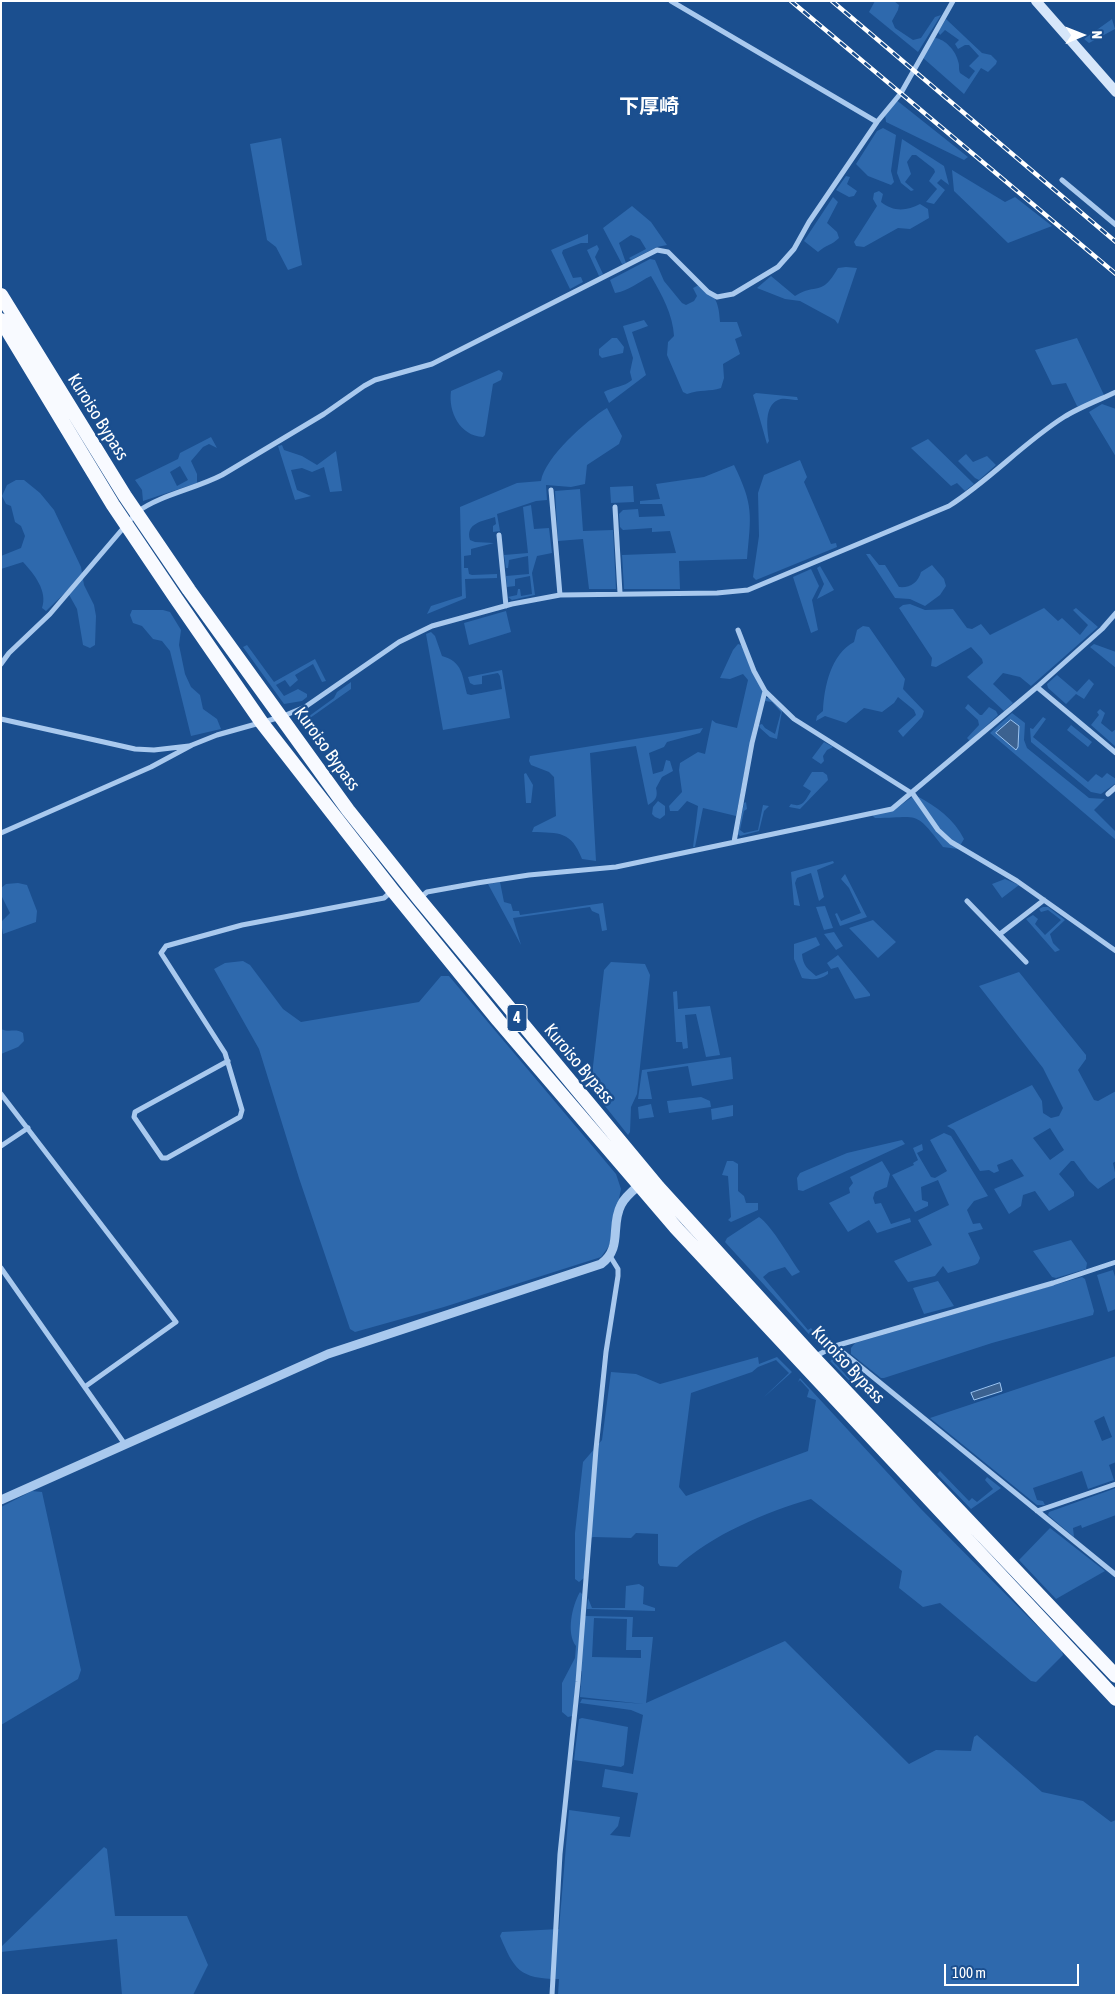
<!DOCTYPE html>
<html>
<head>
<meta charset="utf-8">
<style>
	body { margin:0 }
	#map { position:relative; width:1117px; height:1996px; overflow:hidden; background:#1b4f8f; font-family:"Asap Condensed",sans-serif }
	canvas { display:block }
	.frame { position:absolute; inset:0; border:2px solid #fff; pointer-events:none }
	.north { position:absolute; left:1057px; top:10px; width:50px; height:50px; -webkit-text-stroke:4px #1b4f8f; paint-order:stroke; rotate:89deg; font-size:14px; font-weight:700; line-height:20px; text-align:center; color:#fff }
	.north::after { content:''; display:block; margin:auto; width:18px; height:22px; background:#fff; clip-path:polygon(50% 0,100% 100%,50% 72%,0 100%) }
	.scale { position:absolute; left:944px; top:1964px; width:135px; height:22px; box-sizing:border-box; border:2px solid #fff; border-top:0; padding-left:6px; font-size:15px; line-height:18px; white-space:nowrap; color:#fff; -webkit-text-stroke:4px #1b4f8f; paint-order:stroke }
</style>
</head>
<body>
<div id="map">
<canvas width="1117" height="1996"></canvas>
<div class="frame"></div>
<div class="north">N</div>
<div class="scale">100 m</div>
</div>
<script>
const ctx = document.querySelector('canvas').getContext('2d');
ctx.lineJoin = 'round';
function fill(path, color) {
  ctx.fillStyle = color;
  ctx.fill(path, 'evenodd');
}
function trace(path, color, width, dash) {
  ctx.strokeStyle = color;
  ctx.lineWidth = width;
  ctx.lineCap = dash ? 'butt' : 'round';
  ctx.setLineDash(dash || []);
  ctx.stroke(path);
}
function drawText(font, color, halo, rows, align = 'center') {
  ctx.font = font + ' "Asap Condensed","Noto Sans JP",sans-serif';
  ctx.lineWidth = 5;
  ctx.setLineDash([]);
  ctx.textBaseline = 'middle';
  ctx.strokeStyle = halo;
  ctx.fillStyle = color;
  for (const [text, x, y, turn = 0] of rows) {
    ctx.save();
    ctx.translate(x, y);
    ctx.rotate((+turn || 0) * Math.PI / 180);
    ctx.textAlign = isNaN(turn) ? turn : align;
    if (halo) ctx.strokeText(text, 0, 0);
    ctx.fillText(text, 0, 0);
    ctx.restore();
  }
}
fill(new Path2D(`
	M875,1H894L899,5L898,10L892,21L895,28L913,40L921,38L935,17L941,15L918,52L869,12Z
	M946,19L982,53L991,55L997,61L996,64L988,72L981,68L964,94L922,57L935,38C945,39 956,51 958,61C960,66 958,68 960,73L969,79L975,71L969,66L979,56L969,45H965L958,49L955,44L959,40L945,30L940,35L938,32Z
	M1112,19L1115,29L1089,43L1084,39Z
	M895,99L968,157L964,160L886,122L885,115Z
	M883,128L896,135L891,171L894,182L891,185L868,176L856,164L877,131Z
	M281,138L302,265L288,270L276,247L267,240L250,144Z
	M902,139L944,166L949,185L941,179L937,183L945,190L934,204L926,202L937,189L929,181L935,172L934,169L916,155H912L907,162L911,174L905,182L914,190L911,191L901,183L897,173Z
	M952,170L1005,202L1015,197L1052,226L1008,243L954,191Z
	M846,176L850,177L847,184L857,191L854,196L849,197L836,190Z
	M879,191L883,194L881,202C893,212 907,211 920,204L928,209L929,218L910,229L898,228L864,247L856,246L854,242L877,206L873,199L874,193Z
	M833,197L838,202L827,223L837,232L839,238C832,245 826,245 818,252L804,241Z
	M632,206L651,222L667,245L657,247L631,260L629,258L646,249L640,239L631,235L619,243L626,263L622,264L603,228Z
	M588,234V243H581L563,250L562,253L573,278L581,277L583,282L570,289L551,250Z
	M597,245L599,249L595,257L603,274L599,276L587,250Z
	M650,259L655,260L664,281L682,303L686,305L694,301L697,296L693,288L701,284C716,295 719,304 720,322H737L742,336L735,339L740,354L723,364L724,378L721,388C709,392 701,389 687,394L683,392L667,355L668,342L674,336C673,315 662,295 651,276C638,282 629,291 615,293L610,280Z
	M846,267L857,268L838,324L835,320L800,301L785,299L757,288L771,276L795,296C817,282 821,298 838,268Z
	M644,320L648,326L632,332L646,375L609,403L604,392C613,387 624,387 632,380L630,372L633,358L623,326Z
	M612,338H617L624,347L623,353L602,358L599,355V349Z
	M1077,338L1104,395L1080,407L1077,406L1066,383L1052,385L1035,350Z
	M499,370L503,373L501,380L493,384L485,435L483,437C460,436 448,412 451,391Z
	M756,393L797,397L798,400C792,400 783,397 778,400C764,406 767,429 769,441L767,444L753,395Z
	M1102,404L1116,409V457L1089,412Z
	M607,408L622,436L619,444L587,465L585,484L571,487L546,485L547,500L536,501L497,514L500,531L493,532V526L496,524L495,517C483,521 465,523 470,540L475,542L494,543L471,549V555L464,556V568H468L469,574L472,575L497,574V578L465,579L466,598L427,614L431,606L462,596L460,507L517,483L541,481C545,457 587,420 607,408Z
	M211,437L217,448L209,444L203,447L191,461L197,474V483L143,501L142,490L135,480L178,459L180,453ZM180,466L188,480L177,486L170,472Z
	M928,439L974,484L965,491L957,483L951,486L911,448Z
	M282,445L284,450L302,456L317,465L336,451L342,491L330,492L324,467L312,472L302,468L291,470L297,490L311,496L295,500L278,446Z
	M966,454L973,462L987,456L996,465L979,480L975,478L958,461Z
	M800,460L807,477L804,482L831,544L836,543L837,547L756,580L753,577L759,536L758,493L764,475Z
	M734,465C754,506 751,515 747,559L679,561L680,589H624L622,555L676,553L670,531L652,532V528L623,530L620,527L619,514L623,510L638,509L639,517L665,516L662,504H640V501L660,499L656,484L704,477Z
	M16,480H24L40,493L54,510L81,567L84,585L94,605L96,616L95,645L90,648L83,645L77,609L67,591L46,611L42,608C48,591 34,574 23,562L1,569V556L21,548L25,536L21,526L15,522L11,506L6,504L2,496L7,485Z
	M633,486L634,502L611,503L610,487Z
	M580,489L583,531L613,530L616,589H589L583,539L558,541L555,491Z
	M531,505L534,529L549,528L552,553L537,556L532,573L535,595L512,600L508,597L517,595L518,589H520L521,596L532,594L530,576L515,579V586L507,587L506,576L529,574L528,556L509,560L508,568H506L504,555L528,553L523,507Z
	M866,554H870L879,565H885L899,587C910,588 918,583 921,572L932,565L944,579L946,586L940,595L925,606L910,599L895,598Z
	M820,566L834,590L817,599L824,584L817,568Z
	M811,569L819,586L812,600L818,630L811,633L793,577Z
	M910,604L925,610L953,609L967,628L972,629L981,624L990,635L1044,608L1058,621L1062,618L1080,635L1088,625L1073,610L1076,608L1098,627L1031,686L1020,677L1003,673L993,684L1013,703L1004,711L967,677L983,663L982,659L971,647L936,667L931,666L932,658L899,608L903,605Z
	M132,610H163L170,612L181,630L179,645L185,674L191,687L200,695L203,709L217,719L221,729L191,736L170,651L162,641L153,639L142,626L133,623L130,615Z
	M506,611L511,632L469,645L464,623Z
	M863,626L869,627L905,679L903,689L924,711L922,717L903,737L898,731L916,715L914,710L898,697L894,703L882,712L864,708L846,723L825,716L816,721L817,716L823,711C824,687 831,654 854,642L857,630Z
	M431,632L435,636L442,656C463,662 462,675 467,694L471,695L502,689L500,676L498,673L482,676V684L474,685L470,683L468,677L502,670L510,718L443,730L426,634Z
	M738,644L741,645L763,693L753,728L736,816L703,808L695,847H693L698,806L687,801L678,811H670L669,806L682,792L679,770L680,763L698,752L705,754L712,720L716,723L737,728L748,680L743,674L730,679L720,678L733,650Z
	M1094,644L1116,652V668L1090,647Z
	M247,645L274,682L315,659L326,681L322,682L313,664L295,675L298,680L290,687L285,680L276,685L284,696L298,689L307,694V697L302,701L284,704L243,647Z
	M1057,675L1077,692L1089,679L1094,684L1084,699L1076,694L1066,704L1048,688L1047,684Z
	M351,682V689L310,718L315,726L307,731L301,722L334,698L337,692Z
	M766,698H769L782,711L777,739L770,737L760,728L759,725L762,724L765,728L775,734L781,712L772,702L765,701Z
	M968,704L980,715H982L989,707L996,711L998,715L970,741L967,738L979,725L978,720L965,708Z
	M1100,709L1105,713L1101,723L1112,732L1116,729V747L1091,725L1099,715L1097,712Z
	M1012,713L1025,723L1024,740L1027,748L1089,798L1105,799L1094,810L1116,832V840L990,733Z
	M1043,717L1046,719L1033,737L1088,782L1096,774L1102,778L1107,773L1116,779V783L1101,794L1091,792L1031,742L1030,728L1033,729Z
	M1071,725L1092,742L1088,747L1067,730Z
	M703,728L700,733L667,742L664,747L649,753L653,774L663,771L666,760L670,761L673,771L662,777L656,788C658,797 656,800 648,805L636,746L590,753L596,861L582,859C571,831 560,833 532,832L534,827L556,816L554,777L549,772L531,765L529,761L530,756Z
	M824,742L833,747L827,750L823,756L824,761L821,764L812,758Z
	M812,772H823L827,775L828,780L800,809L789,807L791,804C803,808 805,801 811,791L803,786Z
	M526,773L533,785L531,803H526L524,774Z
	M917,796C936,806 954,819 964,839L958,849L943,847C914,809 919,818 875,818L872,815L894,810L912,797Z
	M658,801L665,806V815L660,819L655,817L652,814L653,807Z
	M746,802L747,809L744,811L740,830L744,833L758,830L763,805L769,806L764,811L759,831L740,836L738,834L744,803Z
	M833,861L834,863L817,870L824,897L819,901L811,873L797,878L795,883L800,906L794,905L791,872Z
	M845,874L867,917L840,926L835,914L837,913L841,921L861,913L849,888L841,879Z
	M1005,879L1019,885L1002,898L992,884Z
	M500,882L504,902L511,904L513,911H519L520,915L603,903L607,930L602,931L599,914L592,911L590,907L513,918L521,945L488,884Z
	M18,883L27,885L37,911L36,922L3,934L1,922L10,913L1,895V888L6,884Z
	M825,906L833,928L824,930L816,907Z
	M1043,907H1048L1065,920L1050,934L1053,943L1060,950L1055,952L1026,919L1033,915L1038,919L1035,924L1045,935L1061,920L1048,910L1041,912L1039,909Z
	M873,920L896,942L878,958L849,928Z
	M834,932L843,946L836,950L824,934Z
	M816,937L820,945L802,954C803,966 808,969 816,976L828,971V974C820,980 812,980 802,978L794,959V944Z
	M838,955L870,994V996L855,999L838,967L831,969L827,963Z
	M243,961L250,965L283,1009L301,1022L419,1002L441,976H449L616,1174L621,1189L609,1246L601,1257L444,1307L355,1332L350,1329L299,1178L259,1049L214,969L225,963Z
	M611,962L645,964L650,975L637,1094L631,1107L630,1132L628,1135L586,1082L592,1075L604,970Z
	M1019,972L1086,1055V1059L1078,1070L1094,1100L1098,1101L1116,1091V1161L1113,1163L1116,1177L1098,1189L1089,1181L1074,1161H1071L1059,1174L1074,1192V1196L1049,1211L1035,1191L1023,1195L1021,1206L1009,1214L994,1189L1024,1176L1012,1159L997,1165L999,1171L994,1173L989,1170L980,1171L954,1130L947,1126L1032,1085L1042,1101L1043,1113L1051,1118L1059,1116L1063,1108L1043,1068L979,986ZM1050,1128L1064,1150L1050,1160L1033,1138Z
	M677,991L678,1009L710,1006L720,1055L706,1057L696,1014L685,1015L688,1048L683,1049L682,1042H676L673,992Z
	M1,1029C9,1033 16,1028 23,1033L24,1041L18,1047L1,1054Z
	M731,1057L733,1079L692,1086L688,1066L647,1072L652,1099H638L642,1070Z
	M701,1097L710,1101L711,1107L669,1113L667,1101Z
	M651,1104L654,1117L639,1119L638,1107Z
	M733,1105V1116L712,1120L711,1109Z
	M944,1133L951,1136L988,1196L974,1201L967,1210L973,1224L980,1223L983,1229L968,1233L980,1258L978,1263L975,1265L948,1273L943,1266L935,1276L908,1282L894,1261L932,1245L918,1220L949,1205L938,1180L921,1187L922,1200L928,1202V1206L915,1212L892,1175L914,1165L913,1163L918,1160L913,1148L922,1144L923,1150L917,1153L931,1177L935,1178L947,1171L930,1140Z
	M902,1140L905,1144L803,1191L798,1190L797,1178L800,1173L847,1153Z
	M727,1161H733L738,1164V1191L744,1196L746,1203H758V1210L731,1222L728,1220L731,1217L728,1176L722,1175Z
	M882,1161L890,1174L887,1187L875,1192L873,1198L875,1204L881,1203L891,1224L910,1218L911,1222L877,1233L869,1220L848,1232L829,1203L850,1193L849,1188L853,1183L850,1177Z
	M759,1217C773,1227 789,1257 800,1272L792,1276L785,1267L769,1272L763,1277L808,1330L811,1328L820,1339L816,1342L725,1242L727,1238Z
	M1071,1240L1087,1263L1086,1269L1056,1278L1052,1277L1033,1251Z
	M1113,1270L1116,1280V1309L1108,1312L1097,1275Z
	M1082,1277L1085,1279L1094,1311L1093,1315L992,1343L884,1378H881L851,1354V1348L855,1343Z
	M938,1281L954,1306L924,1314L913,1288Z
	M839,1354L872,1383L870,1384L839,1357L833,1361L858,1388L857,1389L830,1361Z
	M1116,1356V1462L1109,1465L1114,1480L1088,1489L1082,1471L1033,1488L1037,1500L1043,1501L1045,1505H1037L930,1418ZM1104,1416L1112,1437L1102,1441L1094,1421Z
	M758,1357L759,1364L777,1357L792,1372L763,1398L789,1373L776,1360L758,1367L752,1372L691,1393L679,1487L686,1496L808,1451L816,1400L807,1397L809,1390L800,1380L798,1382L800,1378L921,1509L1062,1651L1063,1655L1036,1682L1031,1681L940,1603L923,1607L899,1588L902,1571L811,1499C766,1512 711,1535 677,1567L660,1566L658,1563V1534L636,1533L631,1538L593,1537L587,1540L584,1578L579,1582L575,1579V1533L583,1462L602,1440L611,1372L636,1374L660,1384Z
	M940,1471L969,1501L972,1498L977,1502L993,1489L985,1480L987,1477L1001,1488L971,1509L937,1474Z
	M1116,1488V1515L1082,1528L1081,1525L1073,1528L1074,1537L1048,1515L1049,1512Z
	M32,1491L42,1492L81,1670L78,1679L1,1725V1507Z
	M1050,1528L1105,1571L1056,1599L1019,1560Z
	M639,1584L644,1587L643,1604L655,1608V1611L587,1609L588,1598L592,1608H625L626,1586Z
	M580,1592L582,1594L581,1614L586,1616L633,1617L632,1637H653L646,1703L785,1641L909,1764L936,1750L971,1751L974,1737L977,1735L1042,1792L1083,1801L1111,1822L1116,1820V1995H558L559,1979C519,1979 514,1969 500,1936L502,1932L559,1929L569,1810L620,1817L618,1826L610,1835L630,1837L638,1793L602,1787L605,1769L633,1774L643,1715L631,1710L580,1703L582,1699L644,1704L580,1697L582,1671L577,1673L572,1716L568,1717L562,1712V1683L575,1658L576,1646C566,1633 572,1606 580,1592ZM594,1618L627,1619L626,1650H641V1658L592,1657Z
	M582,1718L628,1727L624,1765L621,1767L574,1760L579,1719Z
	M104,1847L107,1849L115,1916H187L208,1965L193,1995H122L117,1939L1,1952V1947Z`), '#2e69ad');
const water = new Path2D(`
	M1011,720L1019,726L1018,747L1016,750L996,733Z
	M1000,1383L1002,1391L974,1400L971,1393Z`);
fill(water, '#3c6290');
trace(water, '#9cc4f0', 1);
trace(new Path2D(`
	M671,1L877,122
	M1062,180L1116,225
	M551,490L560,595
	M615,507L620,593
	M499,535L506,606
	M738,630L754,671L765,691L794,719L913,794L938,830L951,842L1017,881L1116,951
	M1,664L9,653L50,614L137,512C160,495 195,489 222,475L324,414L364,386L375,380L432,364L657,250L668,252L708,292L717,297L733,294L778,267L794,249L809,222L877,122L901,93L953,1
	M1037,687L1116,753
	M1,719L135,749L154,750L189,746
	M1108,794L1116,787
	M1,833L151,767L192,745L217,735L281,717L305,707L399,642L432,626L512,604L560,595L717,593L748,590L949,506C990,480 1023,443 1064,417C1080,407 1099,400 1116,392
	M734,842L752,743L765,691
	M419,899L427,892L477,883L529,875L616,867L892,809L1037,687L1102,629L1116,613
	M967,901L1026,962
	M1000,934L1044,900
	M228,1061L135,1112L134,1117L162,1158H167L240,1117L242,1110L225,1053L161,953L166,946L242,925L384,898L392,891
	M1,1094L176,1322L86,1386
	M1,1146L28,1128
	M1,1268L124,1443
	M835,1346L1116,1575
	M814,1357L835,1346L1053,1283L1116,1262
	M1037,1511L1116,1484
	M552,1995L560,1854L578,1682L596,1449L606,1352L618,1276V1269L610,1256`), '#a9c9ee', 5);
trace(new Path2D(`
	M1,1500L328,1354L601,1264C623,1248 610,1226 621,1205C625,1196 635,1189 643,1182`), '#a9c9ee', 9);
trace(new Path2D(`
	M1036,1L1116,92`), '#d6e6fa', 10);
trace(new Path2D(`
	M1,295L125,496L189,590L348,810L419,899L658,1187L814,1358L1116,1676
	M1,320L113,505L175,597L262,723L393,891L498,1020L676,1228L1116,1699`), '#f8faff', 14);
const rail = new Path2D(`
	M791,1L1116,274
	M832,1L1116,242`);
trace(rail, '#fff', 4.5);
trace(rail, '#1b4f8f', 2.5, [8]);
for (const [x, y, w] of [
	[517,1018,20]
]) {
  const box = new Path2D();
  box.roundRect(x - w / 2, y - 13.5, w, 27, 4);
  ctx.fillStyle = '#1b4f8f';
  ctx.fill(box);
  trace(box, '#fff', 1);
}
drawText('bold 16px', '#fff', null, [
	["4",517,1018]
]);
drawText('18px', '#fff', '#1b4f8f', [
	["Kuroiso Bypass",98,417,58],
	["Kuroiso Bypass",327,749,54],
	["Kuroiso Bypass",579,1064,50],
	["Kuroiso Bypass",848,1365,47]
]);
drawText('bold 20px', '#fff', '#1b4f8f', [
	["下厚崎",649,107]
]);
</script>
</body>
</html>
